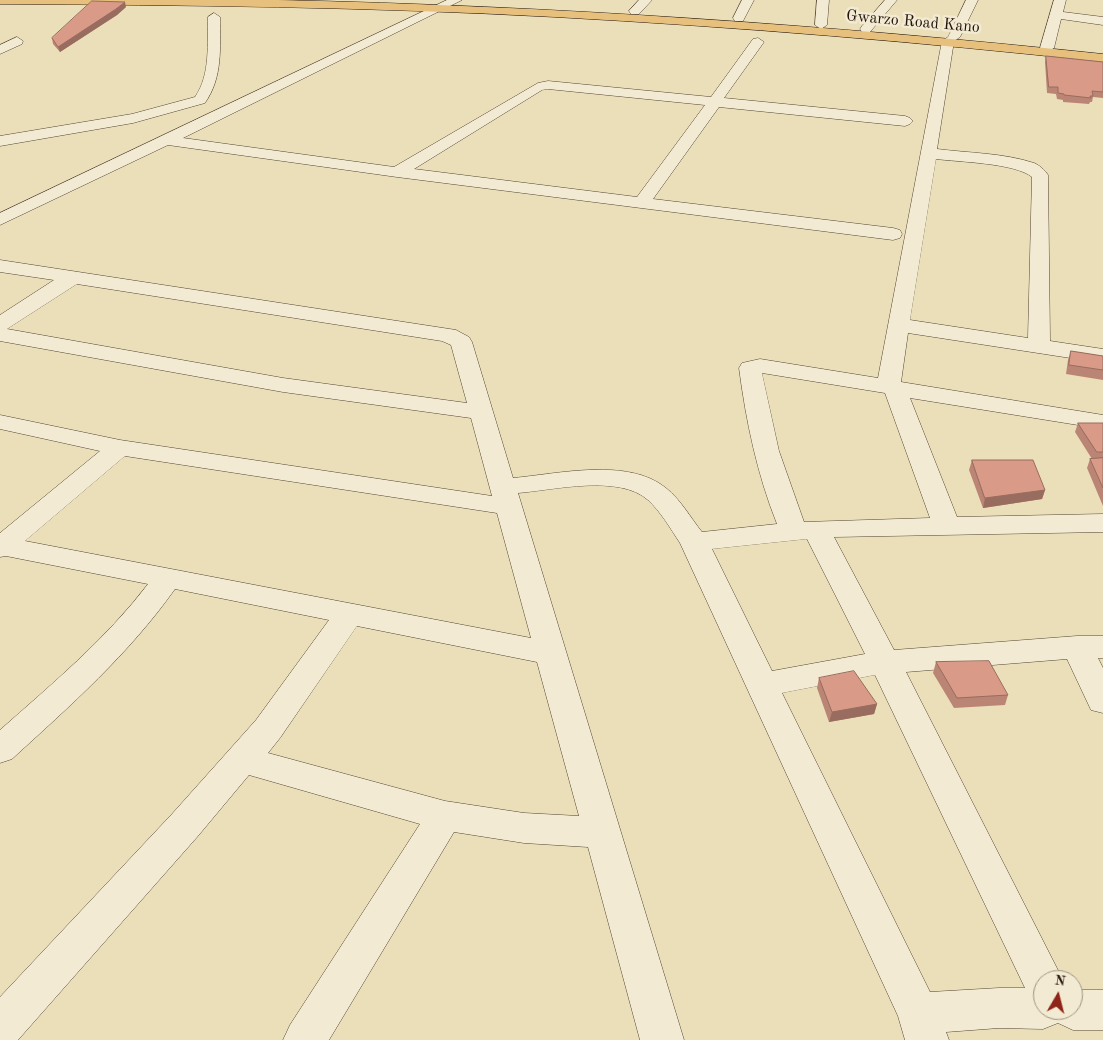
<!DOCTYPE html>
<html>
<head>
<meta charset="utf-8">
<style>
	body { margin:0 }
	#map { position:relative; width:1103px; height:1040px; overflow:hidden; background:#ebdfb9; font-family:"Old Standard TT",serif }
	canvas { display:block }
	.north { position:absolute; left:1033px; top:970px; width:50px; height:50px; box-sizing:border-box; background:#f2ead2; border:1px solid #9f9482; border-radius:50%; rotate:8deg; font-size:14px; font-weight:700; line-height:20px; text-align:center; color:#221209 }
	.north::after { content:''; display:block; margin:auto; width:18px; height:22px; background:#8f2418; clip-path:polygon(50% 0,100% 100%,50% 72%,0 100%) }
</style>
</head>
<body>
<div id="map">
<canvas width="1103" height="1040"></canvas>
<div class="north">N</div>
</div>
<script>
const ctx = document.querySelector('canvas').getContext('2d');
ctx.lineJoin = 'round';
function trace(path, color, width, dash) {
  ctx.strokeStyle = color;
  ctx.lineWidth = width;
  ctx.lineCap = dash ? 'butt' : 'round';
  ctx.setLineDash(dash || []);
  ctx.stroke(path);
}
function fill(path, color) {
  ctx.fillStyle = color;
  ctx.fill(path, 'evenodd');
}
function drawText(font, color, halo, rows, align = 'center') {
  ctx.font = font + ' "Old Standard TT",serif';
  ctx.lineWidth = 5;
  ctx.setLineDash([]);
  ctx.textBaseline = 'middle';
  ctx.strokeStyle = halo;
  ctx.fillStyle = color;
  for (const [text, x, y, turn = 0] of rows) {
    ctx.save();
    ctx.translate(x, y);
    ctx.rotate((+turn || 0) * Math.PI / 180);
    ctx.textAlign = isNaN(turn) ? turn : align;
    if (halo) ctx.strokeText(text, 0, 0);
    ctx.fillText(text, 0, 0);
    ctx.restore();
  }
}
const minor = new Path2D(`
	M447,0H462L183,138L394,167L538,83L548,81L711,97L753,39L758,38L764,42L724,98L905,116L910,118L913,121L910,124L905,126L719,107L653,199L893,228L900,230L902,234L900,238L893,240L397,177L168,145L0,225V213ZM548,89L705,105L637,197L414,169L542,90Z
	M639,0H652L639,14H631L629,11Z
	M742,0H754L743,21H735L733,18Z
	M817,0H829L827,25L821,29L815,25Z
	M885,0H897L870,32H862L860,29L862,26Z
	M966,0H978L960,37L954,41L937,149C968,153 1004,153 1034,163C1039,165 1045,170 1048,175L1050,341L1103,349V363L908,333L901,382L1103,415V429L910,398L957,517L1103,514V532L834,537L894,650L1077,636H1103V658H1098L1103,668V713L1091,710L1067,659L906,672L1063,980H1043V1010H1073V990H1103V1030H1073L1058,1023L1043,1029L999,1028L946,1032L949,1040H905L898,1016L680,543C670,528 661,512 648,500C619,474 554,490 518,493L684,1040H640L588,847L524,843L454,832L329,1040H283L290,1025L420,824L249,775L198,836L18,1040H0V997L172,814L256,720L329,620L175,589C128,655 71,705 12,759L0,763V730C52,684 106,639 148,584L6,556L0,557V533L100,451L0,429V415L120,440L492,496L471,418L283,392L0,341V315L54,280L0,272V260L456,330L469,337L472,342L513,478C558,474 628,457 666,488C681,500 690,517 702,532L777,524C757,474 746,421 739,368L742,363L760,359L878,378L942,41L948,37ZM936,159C959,162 1015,163 1032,177L1028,338L910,320ZM77,284L442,341L451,345L467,403L283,378L7,329ZM762,373L885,393L930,518L804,522L779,451ZM125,456L497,513L531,638L25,541ZM807,539L865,654L772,671L712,549ZM357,626L537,662L579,816L524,813L445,801L268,753L280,738ZM875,675L1025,988H999L930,992L782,693Z
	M1054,0H1066L1063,12L1103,17V25L1061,19L1054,48L1047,52L1042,51L1040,48Z
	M214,13L220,17C220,48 223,77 205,103L133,123L0,146V136L132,114L195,97C211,74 207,43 208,17Z
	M17,37L23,41L22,44L0,54V45Z`);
const major = new Path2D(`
	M0,0C92,0 185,0 278,0C554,6 828,25 1103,54V62C921,42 738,27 555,17C370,7 185,5 0,4Z`);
trace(minor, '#544535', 1);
trace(major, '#221209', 1);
fill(minor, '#f2ead2');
fill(major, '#e6c07c');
fill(new Path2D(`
	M126,7L117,15L60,52L53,44L52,38Z
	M1046,56L1103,62V98L1093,97L1092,102H1090L1089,104L1063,102V100L1057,99L1056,94L1047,93L1045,62Z
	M1071,351L1103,356V380L1066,374L1068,360Z
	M1078,423H1103V506L1087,468L1090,459H1092L1075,432Z
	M972,460L1045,490L1042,499L983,508L969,470Z
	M936,662L1008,695L1005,705L954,708L933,673Z
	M819,678L877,704L874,714L829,722L817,688Z`), '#bb8575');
fill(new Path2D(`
	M125,2L126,7L117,15L60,52L58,47Z
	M1045,490L1042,499L983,508L985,498Z
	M877,704L874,714L829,722L832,712Z`), '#986c5f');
const building = new Path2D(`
	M92,1L125,2L116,9L58,47L52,38Z
	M1046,56L1103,62V92L1092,91L1093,96H1090L1091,98L1064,95V94L1058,93V87H1049Z
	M1071,351L1103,356V370L1069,365Z
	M1078,423H1103V452H1097Z
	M1103,458V488L1090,459Z
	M972,460H1033L1045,490L985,498Z
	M989,661L1008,695L957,698L936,662Z
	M854,671L877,704L832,712L819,678Z`);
fill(building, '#d99b88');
trace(building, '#986c5f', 1);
drawText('16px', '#221209', '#f2ead2', [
	["Gwarzo Road Kano",913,22,5]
]);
</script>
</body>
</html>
